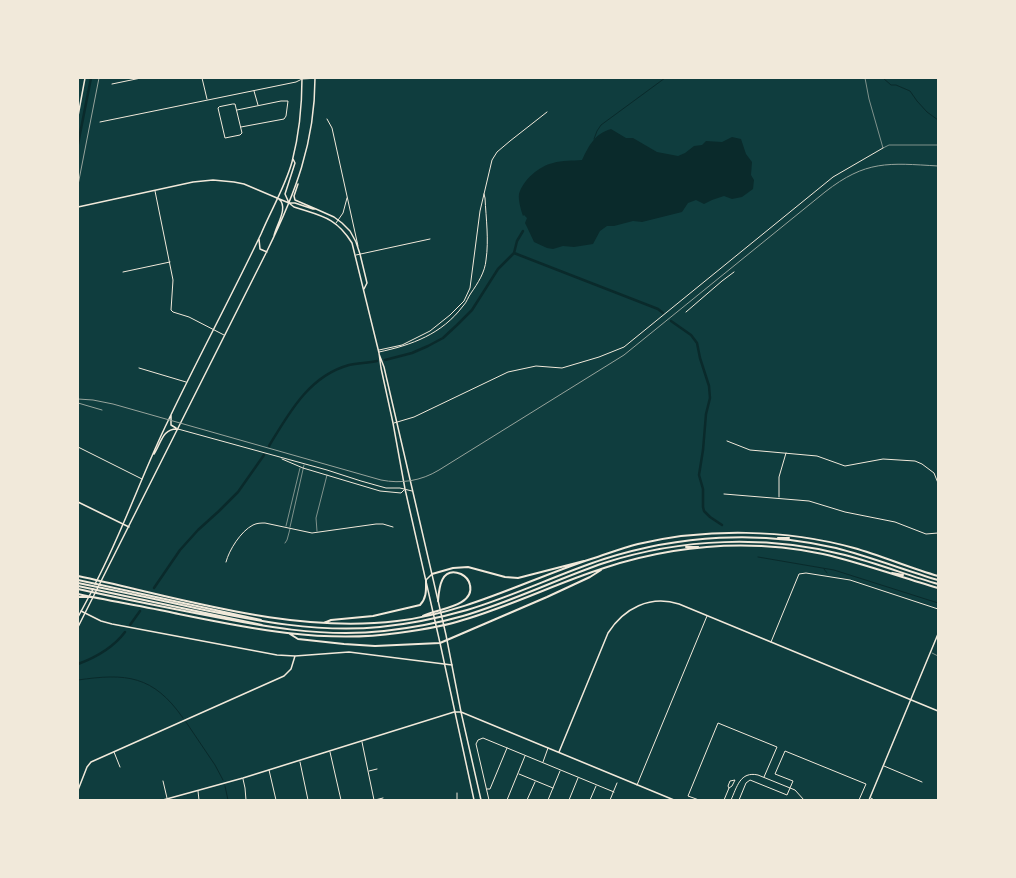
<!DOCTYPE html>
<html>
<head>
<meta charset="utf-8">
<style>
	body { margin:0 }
	#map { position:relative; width:1016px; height:878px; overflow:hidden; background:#0f3d3e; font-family:"IBM Plex Sans",sans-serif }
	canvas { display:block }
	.frame { position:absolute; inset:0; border:79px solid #f1e9da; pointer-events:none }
</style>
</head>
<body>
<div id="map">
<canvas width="1016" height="878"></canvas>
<div class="frame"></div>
</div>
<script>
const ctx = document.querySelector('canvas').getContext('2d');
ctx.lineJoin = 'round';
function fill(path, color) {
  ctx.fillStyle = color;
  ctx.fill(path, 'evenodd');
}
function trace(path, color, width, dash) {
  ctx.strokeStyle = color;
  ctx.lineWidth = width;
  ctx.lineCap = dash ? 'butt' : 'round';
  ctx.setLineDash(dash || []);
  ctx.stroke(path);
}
fill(new Path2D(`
	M611,129L626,138H633L657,152L678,156L685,153L694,146L702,145L706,141L722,142L732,137L741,139L746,154L752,162L751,175L754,180L753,189L742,197L732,199L724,196L712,200L704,204L696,200L688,203L682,212L642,222L633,221L614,226H607L600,231L593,244L574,247L563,246L553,249L547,248L534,242L527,227L525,223L527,218L524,215L523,216C521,210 518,200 519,194C523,180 539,166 553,163C562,160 573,161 582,160C589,146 594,134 611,129Z`), '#0a2a2b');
trace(new Path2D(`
	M883,78L891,85H896L910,91L917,101L927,112L938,120
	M87,92L88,93
	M594,139L597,131L601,125L665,78
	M758,557L834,570L938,603
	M824,569L827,573
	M78,680C126,673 153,675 183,718
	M186,722L215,765L223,780
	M225,786L228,800`), '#0a2a2b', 1);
trace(new Path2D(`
	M78,144L91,78
	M514,253L658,309L663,313
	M671,321L691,335L697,343L700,358L709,386L710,398L706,414L703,450L699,475L703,489V507L704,511L710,517L722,525
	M385,360L412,353L428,346L443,338L457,325L472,310L498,269L514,253L517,241L523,231
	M269,446C289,413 309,376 349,365C358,363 368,363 377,361
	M154,588L180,550L198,530L219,511L238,492L264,455
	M130,625L140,611
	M78,664C97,657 113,648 125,632`), '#0a2a2b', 2.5);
trace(new Path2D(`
	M865,78L869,99L883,148L889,145H938
	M286,526L300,468
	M290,527L304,465
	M317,531L316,518L327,475
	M285,543L287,540L290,529
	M932,653L938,656`), '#f1e9da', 0.5);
trace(new Path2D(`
	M202,78L207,99
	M112,84L141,78
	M254,91L258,105
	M233,104H235L242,133L240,135L225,138L218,108L219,107Z
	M237,110L281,101H288L286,116L284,119L241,127
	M327,119L332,128L358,246
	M100,122L296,82L302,79L320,78
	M155,191L173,280L171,310L173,312L189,317L224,335
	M336,223L343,213L347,198
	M356,255L430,239
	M123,272L170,262
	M686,312L722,281L734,272
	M379,350L402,345L430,331L450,315L464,301L470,288L480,211L492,160L497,152L510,141L547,112
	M379,352C412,345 442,334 463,306C467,302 468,297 471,293C478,283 485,272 486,260C489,240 486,218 485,198L484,194
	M139,368L186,382
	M394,423L414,417L508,372L536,366L562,368L599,357L624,347L833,177L883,148
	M178,429L327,470L361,481L386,488H400L412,491
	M727,441L750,450L817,456L845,466L883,459L915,461L922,464L934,473L938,483
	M78,447L142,479
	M282,459L303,468L380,491L401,493L404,490
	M724,494L809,501L845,512L895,522L926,534L938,533
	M779,497V477L786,453
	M226,562C229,550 241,531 253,525C257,523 261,523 265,523L312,533L376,524H383L393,527
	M771,642L799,574L806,573L850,580L938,609
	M362,742L374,800
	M114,752L120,767
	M330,752L341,800
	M300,762L308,800
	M543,762L548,748
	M884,766L922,782
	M269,770L276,800
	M369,771L377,769
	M519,774L553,788
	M243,779L245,788L246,800
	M163,781L167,798
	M637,785L707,616
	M487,789H490L507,748
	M198,791L199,800
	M457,793V800
	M871,798L874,800
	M375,800L383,798
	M489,800L476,744L478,740L483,738L614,792
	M507,800L525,756
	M527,800L535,782
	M548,800L560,771
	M569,800L578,778
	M590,800L596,786
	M610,800L617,783
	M699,800L688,796L718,723L777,747L764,777
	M724,800L729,788L728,786L730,781L735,780L732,786L729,788
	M731,800C737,787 740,771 758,775L795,790L804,800
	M739,800L746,783L750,780L787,795L793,781L775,774L785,751L866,784L859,800`), '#f1e9da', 1);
trace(new Path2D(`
	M78,116L85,78
	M78,502L129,527
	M81,611L101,621L112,624L277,655L295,656L349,652L452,665
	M78,790L87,767L91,762L284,676L291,669L295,656
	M869,800L938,634`), '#f1e9da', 1.5);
trace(new Path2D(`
	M78,207L193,182L213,180L234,182L244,184L277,198
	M559,752L608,633C624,608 650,595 679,604L938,711
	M163,800L243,778L454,712H461L674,800`), '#f1e9da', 1.5);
trace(new Path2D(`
	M298,184L294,196L295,200L316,209
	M277,198L289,203L294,207C321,216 336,217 352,243L379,353L381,368L393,423L405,489L440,643L474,800
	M289,203H295L313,209H316L334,217L342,223L350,231L356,242L360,254L367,283L364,289
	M289,203L285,194L295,163L293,159
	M274,236C276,225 289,208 279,199
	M259,239L260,249L267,252
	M379,354L384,367L446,635L461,712L481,800
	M171,415V425L176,428
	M154,454C161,444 162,428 178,429
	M426,580L432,574
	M95,584C123,531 142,474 168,421C198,358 231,297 261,234C271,210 285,187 292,162C299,135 302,106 302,78
	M78,617L93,589
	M78,627L267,251C295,194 315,143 315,78`), '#f1e9da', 1.5);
trace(new Path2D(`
	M778,538H789
	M686,547H698
	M892,573L903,575
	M432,574L453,568L468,567L505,577L518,578L584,561
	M78,576C181,598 291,634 397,621C466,613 527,580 591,559C607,554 622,548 638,544C706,528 786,529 854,548C882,556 910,568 938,576
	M78,580L261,620
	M78,583C117,591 156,599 195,608C256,621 318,633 380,627C409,624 439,618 467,610C514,596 558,574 604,559C679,535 760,530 836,548C871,557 904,570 938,580
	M78,586L262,625
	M78,589C118,598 159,606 200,614C261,626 322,638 384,631C411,628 438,623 463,616C511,602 557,579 604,563C681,538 767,535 845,555C876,563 907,575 938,584
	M78,594C110,601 142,606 174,613C247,628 322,644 398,633C420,630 442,627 463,620C511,606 557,583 604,568C675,545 750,539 823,554C862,563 900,577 938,588
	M78,597H91
	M423,616C436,609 475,607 470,585C469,580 465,576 461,574C441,566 439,588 438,601
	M324,623L331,620L373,616L420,605C427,598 426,589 426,580
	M290,634L298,639L344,644L375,646L440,643L547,597L590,577L601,570`), '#f1e9da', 2);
trace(new Path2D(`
	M78,185L99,78
	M78,399L93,400L113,404L381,480C401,484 421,481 439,470L624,355L825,192C866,160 888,163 938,166
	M78,403L102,410`), '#97a49c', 1);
</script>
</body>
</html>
